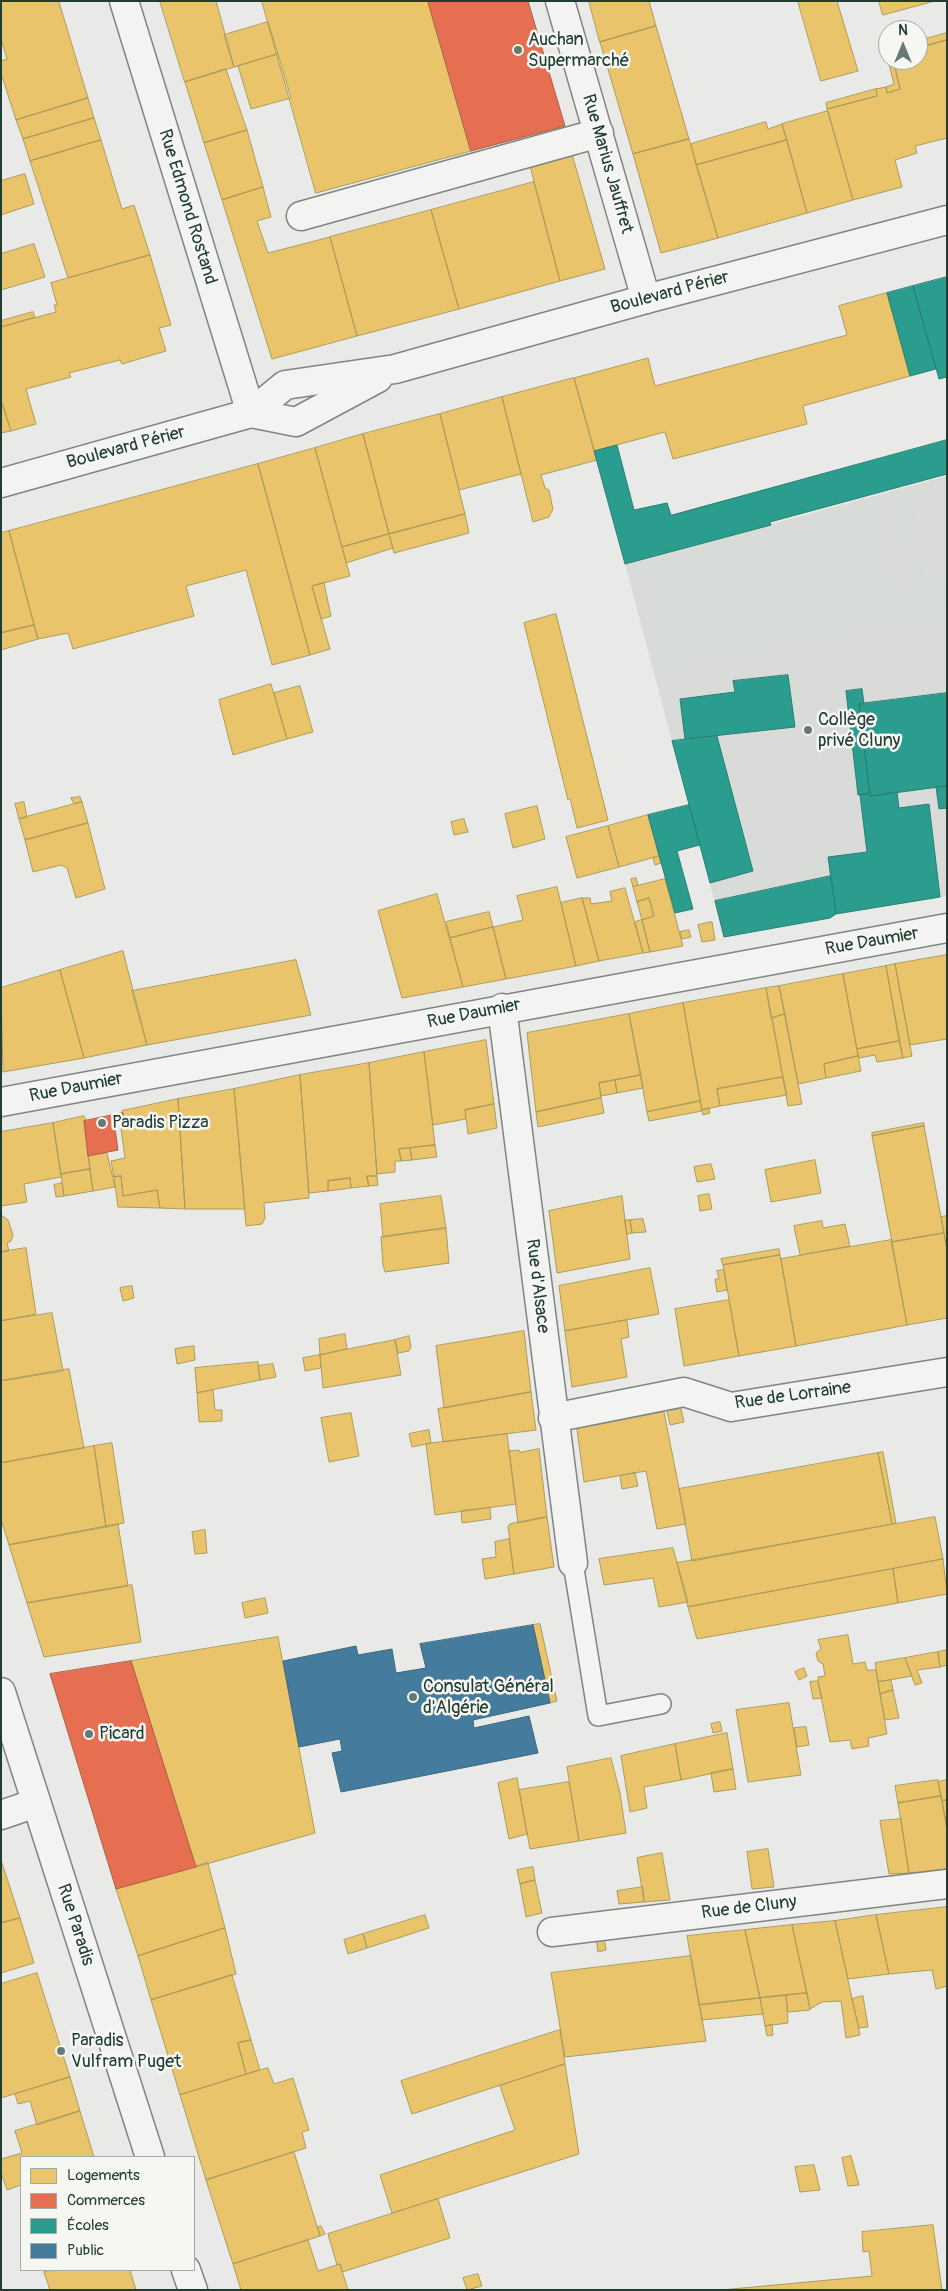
<!DOCTYPE html>
<html>
<head>
<meta charset="utf-8">
<style>
	body { margin:0 }
	#map { position:relative; width:948px; height:2291px; overflow:hidden; background:#e9eae8; font-family:Pangolin,sans-serif }
	canvas { display:block }
	.frame { position:absolute; inset:0; border:2px solid #1f3d34; pointer-events:none }
	.legend { position:absolute; left:20px; top:2156px; width:175px; height:115px; box-sizing:border-box; background:#f6f6f2; border:1px solid #a0aca6; margin:0; padding:6px 9px; list-style:none; font-size:15px; color:#1f3d34 }
	.legend li { display:flex; align-items:center; gap:10px; height:25px }
	.legend b { width:25px; border:1px solid #a0aca6 }
	.north { position:absolute; left:878px; top:20px; width:50px; height:50px; box-sizing:border-box; background:#f6f6f2; border:1px solid #a0aca6; border-radius:50%; rotate:0deg; font-size:14px; font-weight:700; line-height:20px; text-align:center; color:#1f3d34 }
	.north::after { content:''; display:block; margin:auto; width:18px; height:22px; background:#667a73; clip-path:polygon(50% 0,100% 100%,50% 72%,0 100%) }
</style>
</head>
<body>
<div id="map">
<canvas width="948" height="2291"></canvas>
<div class="frame"></div>
<ul class="legend">
<li><b style="height:14px;background:#e9c46a"></b>Logements</li>
<li><b style="height:14px;background:#e76f51"></b>Commerces</li>
<li><b style="height:14px;background:#2a9d8f"></b>Écoles</li>
<li><b style="height:14px;background:#457b9d"></b>Public</li>
</ul>
<div class="north">N</div>
</div>
<script>
const ctx = document.querySelector('canvas').getContext('2d');
ctx.lineJoin = 'round';
function fill(path, color) {
  ctx.fillStyle = color;
  ctx.fill(path, 'evenodd');
}
function trace(path, color, width, dash) {
  ctx.strokeStyle = color;
  ctx.lineWidth = width;
  ctx.lineCap = dash ? 'butt' : 'round';
  ctx.setLineDash(dash || []);
  ctx.stroke(path);
}
function drawText(font, color, halo, rows, align = 'center') {
  ctx.font = font + ' Pangolin,sans-serif';
  ctx.lineWidth = 5;
  ctx.setLineDash([]);
  ctx.textBaseline = 'middle';
  ctx.strokeStyle = halo;
  ctx.fillStyle = color;
  for (const [text, x, y, turn = 0] of rows) {
    ctx.save();
    ctx.translate(x, y);
    ctx.rotate((+turn || 0) * Math.PI / 180);
    ctx.textAlign = isNaN(turn) ? turn : align;
    if (halo) ctx.strokeText(text, 0, 0);
    ctx.fillText(text, 0, 0);
    ctx.restore();
  }
}
fill(new Path2D(`
	M947,476V896L836,914L830,918L724,937L625,564Z`), '#d8dbd8');
fill(new Path2D(`
	M909,500L919,537L913,539L925,585L947,581V610L664,665L658,637L665,635L648,567L876,511L891,591L916,586L905,541H900L891,504Z`), '#d6dbd7');
const homes = new Path2D(`
	M1,1H60L59,2L88,98L16,120L1,73V61L7,59L1,39Z
	M160,1H216L234,67L185,82Z
	M262,1H428L471,151L316,193Z
	M589,1H649L656,26L600,42Z
	M798,1H837L858,71L821,81Z
	M879,1H935L883,15Z
	M268,22L278,54L234,67L224,35Z
	M656,26L689,139L633,154L600,42Z
	M947,33V40L918,48V41Z
	M947,40V138L915,146L917,153L895,160L902,187L853,200L827,109L877,96L876,89L886,87L887,93L900,89L894,63L889,64L888,60H918V48Z
	M278,54L291,98L251,109L238,66Z
	M894,63L900,89L887,93L886,87L894,84L889,64Z
	M226,69L247,130L204,143L185,82Z
	M876,89L877,96L827,109L826,103Z
	M88,98L94,118L23,139L16,120Z
	M828,111L853,200L807,213L782,124Z
	M94,118L101,140L30,161L23,139Z
	M766,122L768,129L782,124L787,140L696,165L691,144Z
	M247,130L263,187L222,200L204,143Z
	M689,139L718,238L661,253L633,154Z
	M101,140L122,209L134,205L150,255L68,278L30,161Z
	M787,140L807,213L718,238L696,165Z
	M572,154L605,269L560,281L530,166Z
	M25,174L34,204L1,215V181Z
	M534,182L560,281L459,309L431,210Z
	M263,187L271,217L257,221L268,253L330,237L357,336L272,359L222,200Z
	M431,210L459,309L357,336L330,237Z
	M34,244L45,277L1,290V254Z
	M150,255L171,325L159,328L166,351L122,364L120,360L69,373L71,377L26,389L36,424L11,431L1,400V327L56,312L54,305H57L51,283Z
	M887,293L910,376L803,406L807,424L673,459L665,432L594,451L574,378L648,358L655,386L847,335L839,306Z
	M33,312L35,317L1,327V321Z
	M574,378L597,460L541,475L545,488L549,490L553,509L549,517L533,522L502,397Z
	M502,397L521,474L459,490L440,414Z
	M1,400L11,431L1,433Z
	M440,414L465,514L389,534L363,434Z
	M363,434L389,534L342,547L315,448Z
	M315,448L350,576L312,586L330,649L310,655L258,464Z
	M258,464L310,655L272,665L246,570L186,586L194,616L73,649L68,633L38,639L9,531Z
	M465,514L469,533L394,553L389,534Z
	M9,531L34,625L1,633V533Z
	M389,534L393,548L346,563L342,547Z
	M324,583L331,616L321,619L312,586Z
	M556,614L608,820L577,828L570,798L568,800L524,623Z
	M34,625L38,639L1,650V633Z
	M271,684L287,739L233,755L219,700Z
	M300,686L313,732L287,739L274,693Z
	M80,797L82,802L74,804L71,798Z
	M24,802L27,817L19,819L15,804Z
	M82,802L88,823L25,840L19,819Z
	M537,806L545,839L513,848L505,814Z
	M648,815L659,856L619,867L608,826Z
	M464,819L468,832L454,835L451,822Z
	M88,823L105,889L76,898L67,868L61,865L33,872L25,840Z
	M608,826L619,867L577,878L566,837Z
	M659,856L661,863L655,865L653,858Z
	M636,878L638,885L633,887L631,879Z
	M665,879L683,946L650,952L642,920L654,916L649,898L637,902L633,887Z
	M557,887L576,966L506,979L493,927L523,920L517,896Z
	M625,888L643,953L599,961L582,898H590L591,904L612,901L610,892Z
	M437,894L463,987L402,998L378,911Z
	M582,898L599,961L576,966L561,903Z
	M649,898L654,916L642,920L637,902Z
	M489,912L493,927L450,938L446,922Z
	M642,920L650,952L643,953L635,922Z
	M712,922L715,940L702,942L698,925Z
	M493,927L506,979L463,987L450,938Z
	M689,930L691,937L682,939L680,932Z
	M123,951L147,1045L84,1058L60,970Z
	M947,955V1039L910,1045L895,964Z
	M296,960L311,1015L147,1045L132,991Z
	M895,964L912,1056L903,1058L886,966Z
	M886,966L899,1041L857,1049L843,974Z
	M60,970L84,1058L3,1072L1,988Z
	M843,974L858,1056L824,1064L826,1078L798,1084L779,986Z
	M779,986L785,1014L771,1018L766,988Z
	M766,988L783,1077L717,1089L720,1106L702,1110L683,1003Z
	M683,1003L700,1101L647,1112L629,1014Z
	M629,1014L641,1075L599,1083L601,1098L536,1112L527,1033Z
	M785,1014L802,1104L788,1106L772,1018Z
	M486,1040L494,1104L465,1110L466,1119L433,1125L424,1052Z
	M899,1041L903,1058L877,1062L875,1055L859,1058L857,1049Z
	M424,1052L435,1145L399,1149L401,1161H395V1172L377,1174L369,1063Z
	M858,1056L861,1071L826,1078L824,1064Z
	M369,1063L377,1176H367L369,1186L351,1188L350,1178L328,1181V1191L309,1193L300,1075Z
	M300,1075L309,1198L264,1203L265,1218L262,1224L246,1226L234,1089Z
	M641,1075L643,1088L617,1093L615,1080Z
	M783,1077L787,1095L720,1106L717,1089Z
	M615,1080L617,1093L601,1096L599,1083Z
	M234,1089L245,1209H185L178,1099Z
	M601,1098L604,1113L538,1127L536,1112Z
	M178,1099L185,1209L160,1208L157,1190L123,1196L121,1176L114,1177L111,1161L125,1158L121,1128H125L122,1111Z
	M700,1101L702,1111L649,1121L647,1112Z
	M494,1104L497,1128L468,1134L465,1110Z
	M709,1108L710,1113L703,1115L702,1110Z
	M84,1116L86,1120L84,1121L90,1169L61,1174L53,1123Z
	M53,1123L61,1177L24,1184L27,1202L1,1206V1132Z
	M924,1123V1126L872,1136V1133Z
	M924,1126L944,1233L892,1242L872,1136Z
	M435,1145L437,1157L412,1160L410,1148Z
	M410,1148L412,1160L401,1161L399,1149Z
	M107,1153L115,1187L93,1191L88,1156Z
	M815,1160L821,1193L771,1202L765,1170Z
	M711,1164L715,1179L697,1182L694,1167Z
	M90,1169L93,1191L64,1196L61,1174Z
	M121,1176L123,1196L157,1190L160,1208L118,1207L114,1177Z
	M367,1176H377L378,1185L369,1186Z
	M350,1178L351,1188L328,1191V1181Z
	M62,1183L64,1196L56,1197L54,1185Z
	M709,1194L712,1209L700,1211L698,1196Z
	M441,1196L446,1228L383,1237L380,1204Z
	M622,1196L630,1259L557,1273L549,1211Z
	M1,1215L8,1220L13,1235L11,1241L7,1243L9,1251L1,1252Z
	M947,1216V1250L941,1217Z
	M643,1219L646,1232L632,1233L630,1220Z
	M625,1220H630L632,1233L627,1234Z
	M822,1221L823,1228L845,1224L850,1246L800,1255L794,1226Z
	M446,1228L449,1263L385,1272L383,1265L381,1237Z
	M944,1233L947,1250V1318L907,1325L892,1242Z
	M891,1240L907,1325L796,1346L781,1259Z
	M26,1248L36,1314L1,1321V1252Z
	M779,1249L780,1255L723,1265L721,1259Z
	M780,1255L796,1346L739,1356L723,1265Z
	M650,1268L659,1314L565,1331L559,1286Z
	M724,1270L727,1290L717,1292L715,1279H719L717,1271Z
	M132,1286L134,1298L123,1301L120,1288Z
	M729,1300L739,1356L684,1366L675,1309Z
	M52,1313L63,1371L1,1381V1321Z
	M627,1320L629,1337L621,1339L627,1377L572,1387L565,1331Z
	M524,1331L531,1392L444,1408L436,1346Z
	M345,1334L347,1349L320,1355L319,1339Z
	M409,1336L411,1347L409,1351L398,1353L395,1340Z
	M395,1340L401,1375L323,1388L320,1355Z
	M194,1346L195,1360L177,1364L175,1349Z
	M320,1355L321,1368L305,1371L303,1358Z
	M258,1362L260,1380L197,1393L195,1368Z
	M273,1364L276,1377L260,1380L258,1366Z
	M69,1369L84,1448L1,1463V1381Z
	M213,1390L215,1410H222V1421L199,1422L197,1393Z
	M531,1392L536,1430L443,1442L438,1409Z
	M681,1409L684,1422L670,1425L667,1411Z
	M664,1412L686,1524L657,1529L646,1471L584,1482L577,1429Z
	M351,1413L359,1456L329,1462L321,1418Z
	M429,1430L431,1443L412,1447L409,1434Z
	M507,1434L516,1504L435,1515L426,1444Z
	M112,1443L124,1523L106,1527L94,1446Z
	M94,1446L106,1527L9,1545L1,1519V1463Z
	M539,1449L547,1517L518,1523L509,1451L519,1450L520,1452Z
	M883,1452L896,1523L892,1524L878,1453Z
	M878,1453L892,1524L692,1561L679,1489Z
	M635,1473L638,1486L622,1489L620,1476Z
	M490,1508L491,1519L462,1523L461,1511Z
	M547,1517L554,1567L514,1574L508,1526L510,1524Z
	M935,1517L943,1559L688,1607L677,1563Z
	M118,1524L128,1586L27,1603L9,1545Z
	M205,1530L207,1553L195,1554L192,1532Z
	M509,1539L514,1574L485,1579L482,1559L496,1557L495,1542Z
	M673,1548L688,1602L659,1607L653,1578L604,1585L599,1559Z
	M943,1559L947,1594L898,1603L893,1569Z
	M893,1569L898,1603L697,1639L688,1607Z
	M132,1585L141,1642L44,1657L27,1603Z
	M265,1598L268,1613L245,1618L242,1603Z
	M540,1624L557,1701L550,1703L533,1625Z
	M848,1635L853,1664L865,1662L867,1670H876L887,1734L868,1738L869,1746L852,1749L850,1740L830,1742L818,1681V1677L825,1676L823,1664L818,1661L816,1653L821,1649L818,1640Z
	M278,1637L315,1833L196,1867L131,1661Z
	M947,1650V1665L940,1667L938,1652Z
	M938,1652L940,1667L917,1670L922,1683L915,1685L905,1658Z
	M905,1658L912,1676L878,1682L875,1663Z
	M804,1668L807,1676L799,1680L795,1672Z
	M891,1680L893,1690L880,1694L878,1682Z
	M818,1681L822,1698L813,1699L810,1682Z
	M893,1690L899,1718L885,1720L880,1694Z
	M789,1703L801,1775L748,1782L736,1710Z
	M720,1722L722,1731L713,1733L711,1724Z
	M806,1727L809,1745L797,1747L794,1728Z
	M727,1733L733,1769L681,1780L675,1744Z
	M675,1744L681,1780L644,1787L647,1808L630,1812L621,1756Z
	M611,1758L620,1793L626,1833L579,1841L567,1767Z
	M733,1769L736,1789L714,1792L711,1773Z
	M517,1778L527,1834L509,1839L498,1783Z
	M938,1780L941,1796L898,1803L895,1786Z
	M947,1780V1800L942,1801L938,1782Z
	M569,1782L579,1841L530,1849L519,1790Z
	M941,1796L947,1829V1869L909,1873L898,1803Z
	M947,1800V1829L942,1801Z
	M901,1819L909,1873L889,1874L880,1821Z
	M768,1849L774,1887L752,1889L747,1852Z
	M662,1853L670,1900L644,1902L637,1858Z
	M1,1860L20,1918L1,1923Z
	M208,1863L225,1928L138,1956L116,1889Z
	M533,1867L535,1880L520,1884L517,1870Z
	M535,1880L542,1913L526,1917L520,1884Z
	M643,1887L644,1902L619,1904L617,1891Z
	M947,1907V1986L936,1989L932,1970L889,1974L876,1915Z
	M425,1915L429,1928L367,1948L363,1934Z
	M876,1915L889,1974L848,1979L835,1921Z
	M20,1918L34,1963L1,1973V1923Z
	M835,1921L860,2035L846,2038L841,2001L822,2002L810,2009L792,1925Z
	M792,1925L807,1993L760,1998L745,1930Z
	M225,1928L236,1974L151,2000L138,1956Z
	M745,1930L760,1998L699,2005L687,1936Z
	M363,1934L367,1948L348,1954L344,1940Z
	M604,1936L606,1950L598,1952L596,1937Z
	M691,1956L706,2041L565,2057L551,1973Z
	M37,1973L70,2077L1,2098V1984Z
	M232,1975L251,2040L238,2043L246,2074L180,2095L151,2000Z
	M807,1993L810,2010L788,2012L786,1995Z
	M786,1995L788,2023L765,2026L760,1998Z
	M863,1996L868,2027L859,2028L852,1999Z
	M760,1998L763,2014L702,2020L699,2005Z
	M772,2025L773,2035L767,2036L765,2026Z
	M560,2030L565,2064L412,2114L401,2081Z
	M251,2040L260,2070L246,2074L238,2043Z
	M565,2064L579,2154L392,2213L380,2175L515,2130L500,2086Z
	M268,2068L274,2084L293,2078L309,2130L302,2132L306,2148L206,2180L180,2095Z
	M70,2077L80,2111L37,2125L30,2101L18,2104L15,2094Z
	M80,2111L94,2157H21V2185L7,2190L1,2173V2159L22,2153L15,2131Z
	M294,2152L320,2236L233,2264L206,2180Z
	M851,2156L859,2185L848,2186L842,2158Z
	M814,2165L820,2190L800,2192L795,2167Z
	M438,2199L450,2238L342,2272L340,2264L337,2265L328,2234Z
	M933,2225L942,2290H721L872,2276L869,2251L863,2252L862,2232Z
	M321,2226L325,2234L320,2236L318,2227Z
	M308,2240L318,2271L340,2264L348,2290H241L233,2264Z
	M53,2270H130L136,2290H50L44,2272Z
	M478,2274L482,2286L467,2290L463,2278Z`);
fill(homes, '#e9c46a');
trace(homes, '#ac9c5a', 1);
const shops = new Path2D(`
	M428,1H528L565,126L471,151Z
	M123,1113L124,1119L114,1121L118,1150L88,1156L84,1121Z
	M131,1661L196,1867L116,1889L50,1674Z`);
fill(shops, '#e76f51');
trace(shops, '#ab6048', 1);
const schools = new Path2D(`
	M947,277V377L939,379L913,286Z
	M913,286L936,369L910,376L887,293Z
	M947,440V474L770,522L771,525L625,564L594,451L617,445L634,510L667,503L671,515Z
	M788,675L795,727L685,739L680,699L735,692L733,681Z
	M862,689L864,704H859L870,793L858,795L846,691Z
	M947,693V786L870,796L859,704Z
	M717,736L753,871L710,883L672,741Z
	M947,786V808L939,809L936,787Z
	M897,792L899,808L929,804L940,897L836,914L828,857L867,852L860,795L870,793V796Z
	M689,805L700,845L677,851L693,909L675,913L648,815Z
	M831,876L836,914L830,918L724,937L715,901Z`);
fill(schools, '#2a9d8f');
trace(schools, '#278074', 1);
const public = new Path2D(`
	M533,1625L550,1703L473,1720L474,1728L529,1716L538,1753L341,1792L332,1753L342,1751L340,1739L299,1747L283,1661L356,1646L358,1655L392,1649L396,1673L426,1668L420,1644Z`);
fill(public, '#457b9d');
trace(public, '#3a687e', 1);
const lane = new Path2D(`
	M573,1563L598,1716L661,1704`);
const street = new Path2D(`
	M124,1L251,413
	M560,1L646,299
	M301,216L599,133
	M502,1008L573,1563
	M1,1102L947,928
	M553,1418L684,1392L731,1407L947,1372
	M1,1815L36,1803
	M552,1932L947,1884`);
const secondary = new Path2D(`
	M251,413L296,422L378,378
	M1,483L251,413L285,385L395,369L646,299L947,220
	M1,1692L150,2157
	M186,2270L193,2290`);
trace(lane, '#7f8583', 22);
trace(street, '#7f8583', 31);
trace(secondary, '#7f8583', 31);
trace(lane, '#f3f3f1', 19);
trace(street, '#f3f3f1', 28);
trace(secondary, '#f3f3f1', 28);
for (const [x, y, r, color] of [
	[518,50,5,"#667a73"],
	[808,730,5,"#667a73"],
	[102,1123,5,"#667a73"],
	[413,1697,5,"#667a73"],
	[89,1734,5,"#667a73"],
	[61,2051,5,"#667a73"]
]) {
  const dot = new Path2D();
  dot.arc(x, y, r, 0, 2 * Math.PI);
  ctx.fillStyle = color;
  ctx.fill(dot);
  trace(dot, '#f6f6f2', 2);
}
drawText('18px', '#1f3d34', '#f6f6f2', [
	["Auchan",528,40],
	["Supermarché",528,61],
	["Collège",818,720],
	["privé Cluny",818,741],
	["Paradis Pizza",112,1123],
	["Consulat Général",423,1687],
	["d'Algérie",423,1708],
	["Picard",99,1734],
	["Paradis",71,2041],
	["Vulfram Puget",71,2062]
], 'left');
drawText('18px', '#1f3d34', '#f6f6f2', [
	["Rue Marius Jauffret",607,164,74],
	["Rue Edmond Rostand",187,207,73],
	["Boulevard Périer",670,293,-15],
	["Boulevard Périer",126,448,-15],
	["Rue Daumier",872,942,-10],
	["Rue Daumier",474,1014,-11],
	["Rue Daumier",76,1088,-11],
	["Rue d'Alsace",537,1286,83],
	["Rue de Lorraine",793,1396,-8],
	["Rue de Cluny",749,1908,-7],
	["Rue Paradis",75,1925,72]
]);
</script>
</body>
</html>
